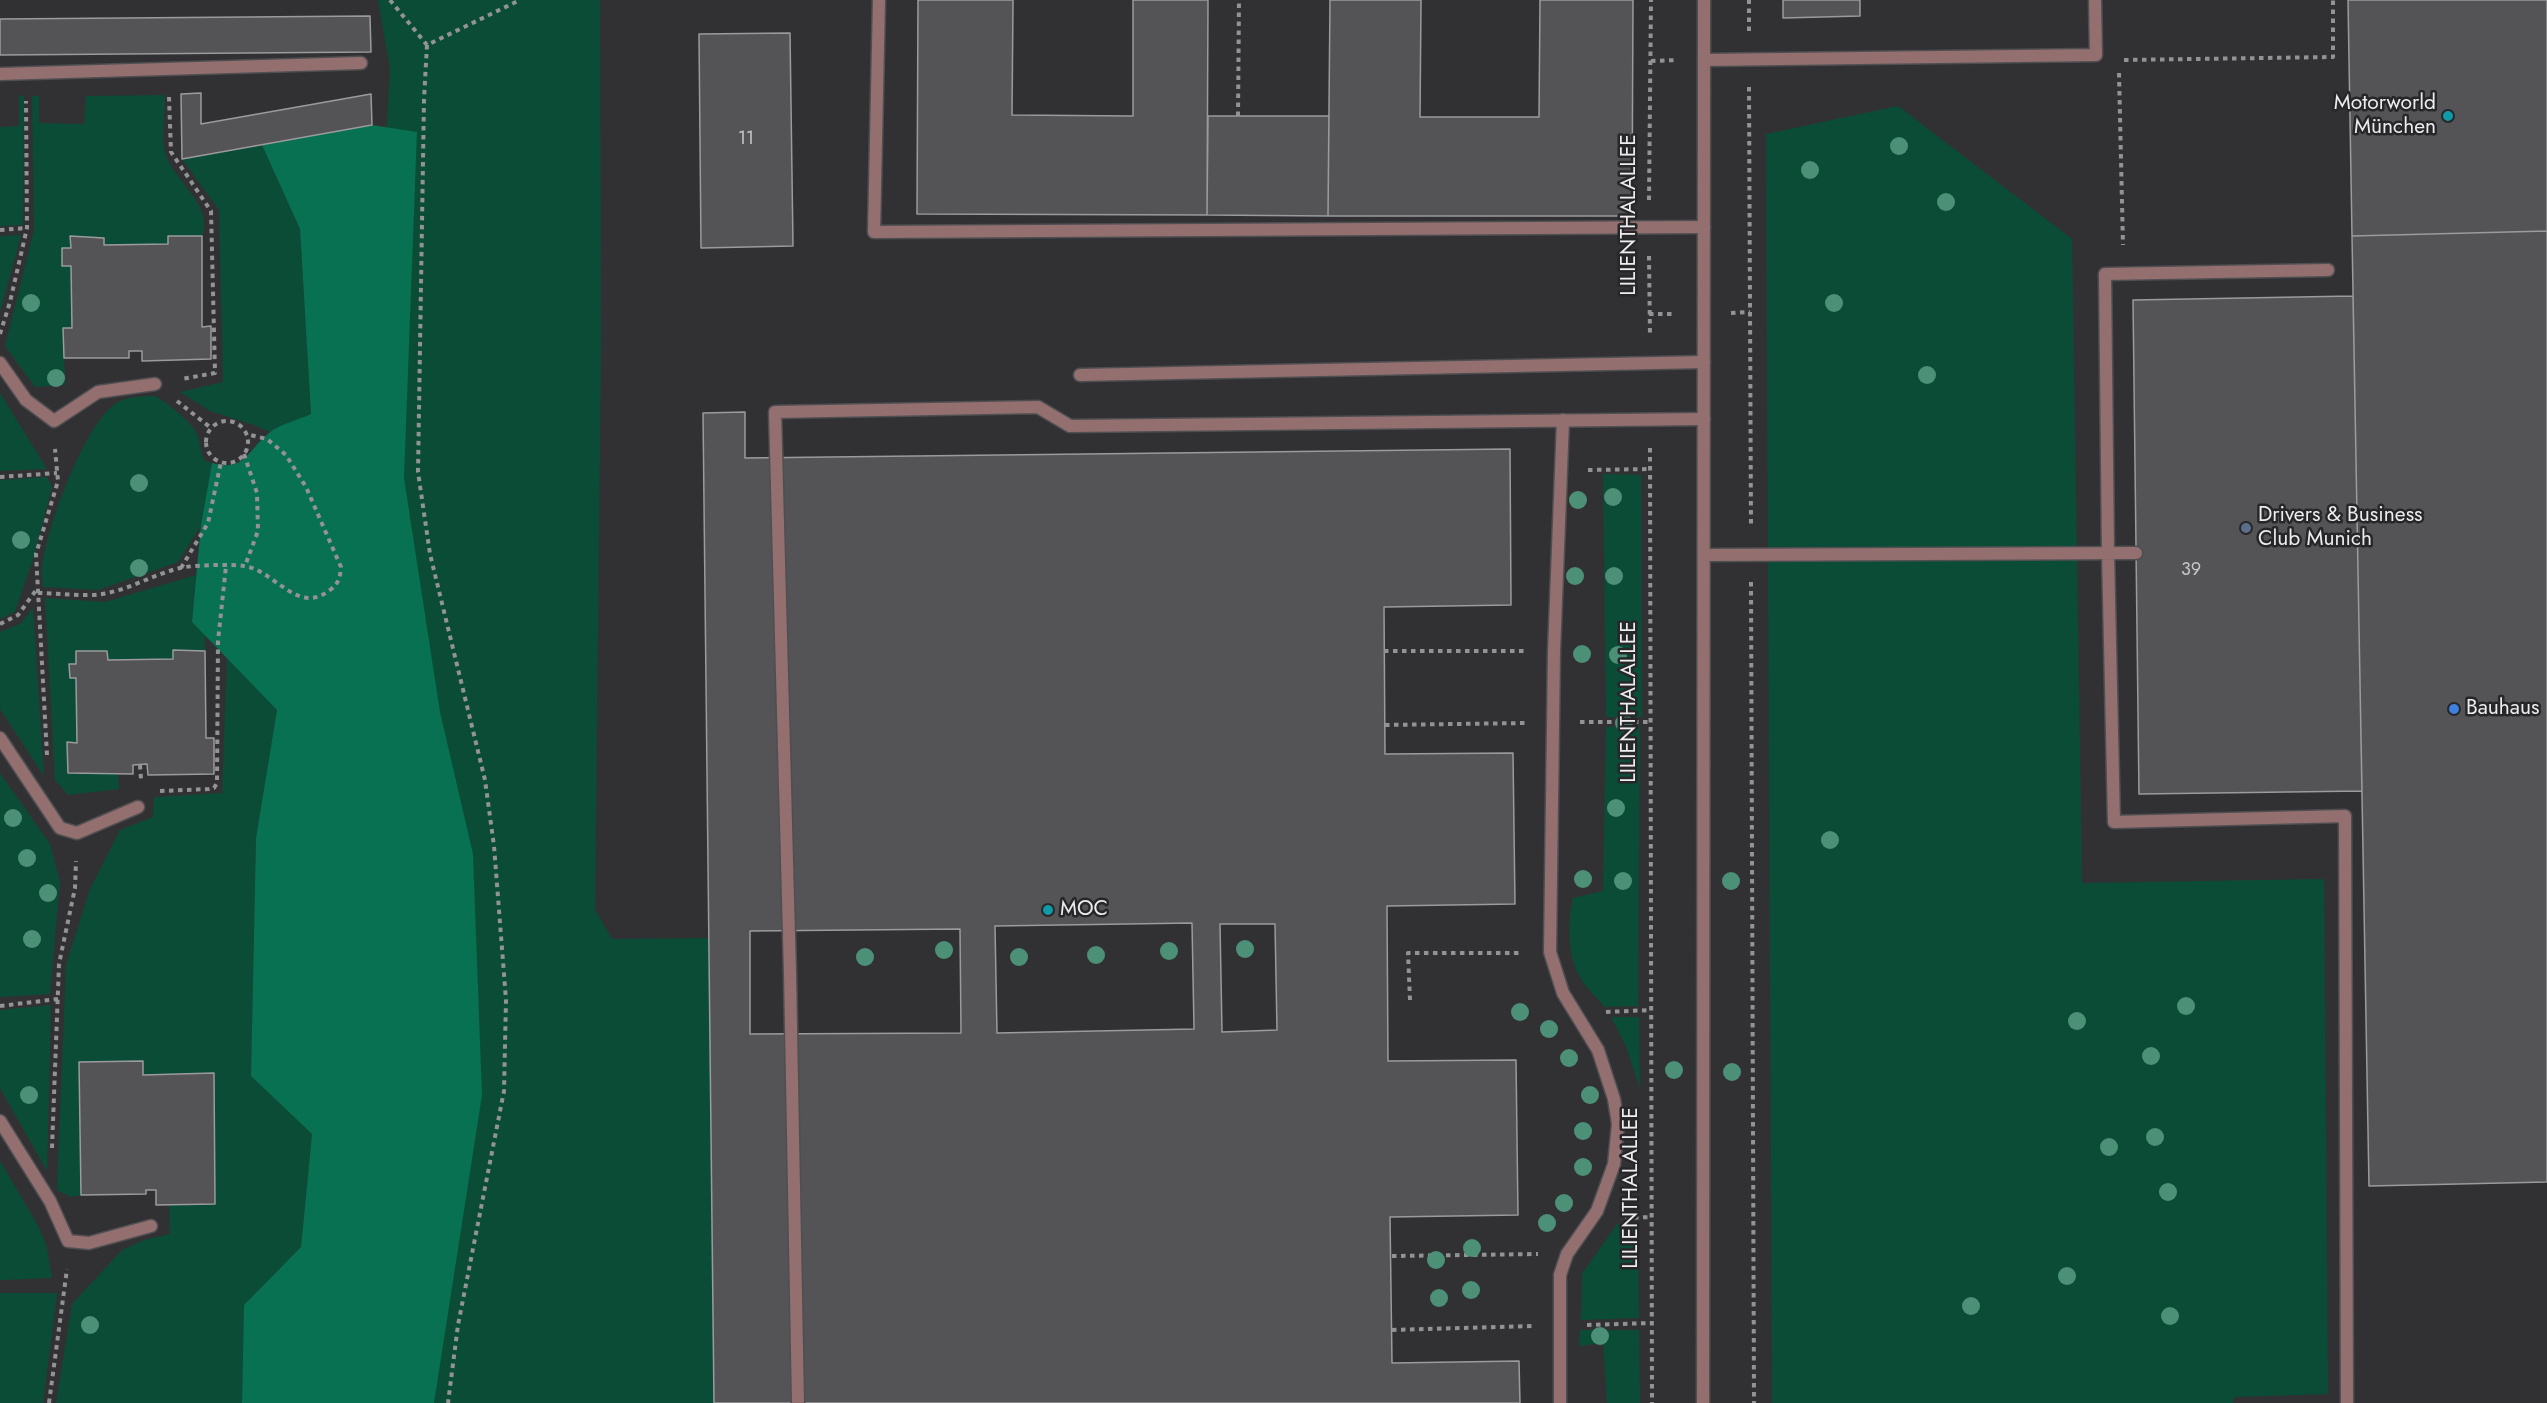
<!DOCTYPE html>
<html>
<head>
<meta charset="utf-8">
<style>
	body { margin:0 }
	canvas { display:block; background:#313134 }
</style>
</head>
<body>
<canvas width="2547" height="1403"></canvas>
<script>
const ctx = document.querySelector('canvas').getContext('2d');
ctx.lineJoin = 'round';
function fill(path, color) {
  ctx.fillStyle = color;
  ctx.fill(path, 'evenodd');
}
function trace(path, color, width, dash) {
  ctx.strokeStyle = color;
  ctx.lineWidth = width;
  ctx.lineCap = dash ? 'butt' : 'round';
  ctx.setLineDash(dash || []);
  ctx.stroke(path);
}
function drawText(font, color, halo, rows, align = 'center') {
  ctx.font = font + ' Jost,sans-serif';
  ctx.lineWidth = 5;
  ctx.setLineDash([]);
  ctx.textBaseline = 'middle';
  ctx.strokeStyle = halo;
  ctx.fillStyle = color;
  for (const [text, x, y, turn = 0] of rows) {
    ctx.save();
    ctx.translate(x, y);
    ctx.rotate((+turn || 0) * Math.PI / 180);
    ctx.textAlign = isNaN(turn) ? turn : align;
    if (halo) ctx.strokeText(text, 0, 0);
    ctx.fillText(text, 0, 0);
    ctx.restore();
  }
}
fill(new Path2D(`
	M378,0H600L601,343L595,910L612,939L709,938L714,1403H382L380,254L390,69Z
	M19,95L24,96L23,225L0,226V127L19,126Z
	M165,95C165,113 161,135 165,152C170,177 215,206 202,236H169L168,244L104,245L103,238L70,237L71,248L62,249V266H71L72,328L63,329L65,385L35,387L5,346L34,230L32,96H39V123L84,124L86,96Z
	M1898,106L2072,239L2082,883L2324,879L2328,1394L2234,1397L2233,1403H1772L1766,134Z
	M262,145L300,229L311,414L270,432L254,425L210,411L180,392L223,382L219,210L182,159Z
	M21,235L0,313V236Z
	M0,393L47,469L0,471Z
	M155,396C166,402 192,422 197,434C201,443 199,451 205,461L212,463L201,525L178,562L98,590L43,587C43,582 41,575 42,569C45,531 84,425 115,404C127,396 141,396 155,396Z
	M1603,474L1641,475L1642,717H1606Z
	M47,477L52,487L33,559L15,612L0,619V480Z
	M196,575L192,622L205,635V651L173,659L108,660L69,665L70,678H76L77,743H67L68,773L118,774L119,789L68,795L55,780L45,598L105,602Z
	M33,608L44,776L0,709V632L20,624Z
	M227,658L277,710L256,838L251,1076L312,1134L301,1247L244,1305L242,1403H56L72,1304L122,1250L144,1240L170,1234L169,1205L215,1204L214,1074L143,1075V1061L79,1062L81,1195L71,1197L57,1190L66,965L90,889L120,830L153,817L154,797L222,793Z
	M1640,726L1638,1006L1605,1007C1594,995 1578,980 1574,964C1568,944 1568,918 1573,898L1603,891L1606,727Z
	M0,773L50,844L60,882L50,994L0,997Z
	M51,1005L47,1171L0,1088V1010Z
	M1611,1017H1639L1640,1089L1626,1046Z
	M0,1161L37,1224L46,1244L52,1278L0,1280Z
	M1638,1223L1639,1318L1581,1320L1582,1274L1617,1224Z
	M0,1293H57L43,1403H0Z
	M1580,1330H1639L1640,1403H1607L1603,1343L1579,1346Z`), '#0a4c36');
fill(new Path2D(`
	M372,125L417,132L404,478L440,712L473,854L482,1095L434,1403H242L244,1305L301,1247L312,1134L251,1076L256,838L277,710L192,622L201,525L212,463C245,472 247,451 269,433C280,424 298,420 311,414L300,229L262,145Z`), '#077151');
const building = new Path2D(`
	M918,0H1013L1012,115L1133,116V0H1208L1207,215L917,214Z
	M1330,0H1421L1420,117H1539L1540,0H1633L1632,216H1328Z
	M1783,0H1860V16L1783,18Z
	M2348,0H2547V231L2352,236Z
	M370,16L371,52L0,55V19Z
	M790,33L793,246L701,248L699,34Z
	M201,93V124L371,94L372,125L182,159L181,94Z
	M1208,116H1329L1328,216L1207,215Z
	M2547,231V1182L2369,1186L2352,236Z
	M70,236L104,238V245L168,244V236H202V327L211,326V359L142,361V351H129V358H64L63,328H72L71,266H62V248H71Z
	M2353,296L2362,791L2139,794L2133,300Z
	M745,412V458L1510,449L1511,605L1384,607L1385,754L1513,753L1515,904L1387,906L1388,1061L1516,1060L1518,1215L1390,1217L1392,1363L1519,1361L1520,1403H714L703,413ZM1192,923L1194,1029L997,1033L995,926ZM1220,924H1275L1277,1030L1222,1032ZM960,929L961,1033L750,1034V931Z
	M173,650L205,651L206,738H214V774L148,775L147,764L133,765V774L68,773L67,742L77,743L76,678H70L69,664H76V651H107L108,660L173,659Z
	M143,1061V1075L214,1073L215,1204L156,1205V1190H146V1194L81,1195L79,1062Z`);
fill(building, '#545457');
trace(building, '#9b9b9e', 1.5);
const lane = new Path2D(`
	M879,0L874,232L1704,227
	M1704,60L2096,55L2095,0
	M0,74L361,63
	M2328,270L2105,274L2108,553L2114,822L2345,816L2347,1403
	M0,363L26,400L54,421L98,392L155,384
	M1080,375L1704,362
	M1704,555L2136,553
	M0,738L60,828L77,833L138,807
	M0,1121L50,1201L68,1241L89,1243L151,1226
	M798,1403L790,973L775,412L1038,407L1070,426L1704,419
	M1560,1403V1275L1567,1254L1597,1211L1614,1164L1618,1124L1614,1099L1598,1050L1563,993L1550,952L1554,651L1563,420`);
const street = new Path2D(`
	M1703,1403L1704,0`);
trace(lane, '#4f4f52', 15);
trace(street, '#4f4f52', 15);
trace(new Path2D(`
	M390,0L427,45L520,0
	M1749,31V0
	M427,45L424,99L418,472L430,554L485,780L494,846L506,1000L504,1091L458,1325L448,1403
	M2124,60L2333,57V0
	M1651,61L1677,60
	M2119,73L2123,245
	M1749,87L1751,526
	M169,97L171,152L211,211L215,373L182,379
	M1238,116L1239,0
	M1649,200L1651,0
	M0,230L27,228
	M1649,256L1650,335
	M1731,313L1750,312
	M1649,314H1676
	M0,334L10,302L27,228L26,101
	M177,401L211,428
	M206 442a21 21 0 1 1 42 0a21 21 0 1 1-42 0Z
	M1650,448L1652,1403
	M244,454L257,493L258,531L245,566
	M1588,470L1650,469
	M0,477L57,473
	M181,568L208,523L221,462
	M1751,582L1754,1403
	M38,593C58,593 82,597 102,594C129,590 154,574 180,568C192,565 232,564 244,566C275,570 297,616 330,590C339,583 340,578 341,567L306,487L286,455L267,439L246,434
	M0,624L18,615L37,589
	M1384,651H1528
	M1580,722H1649
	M1385,725L1525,723
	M47,755L36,554L58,481L55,449
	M140,765L141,779
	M160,791L209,789L214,788L217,783L218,641L226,566
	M1410,1000L1408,953H1523
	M0,1006L58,999
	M1606,1012L1651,1010
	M52,1148L59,964L75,888L76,861
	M1625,1218L1651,1217
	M1392,1256L1538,1254
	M1587,1325L1652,1323
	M1392,1330L1532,1326
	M49,1403L67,1269`), '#939396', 4, [4.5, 4.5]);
trace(lane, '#936f6f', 12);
trace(street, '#936f6f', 12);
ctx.fillStyle = '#4c9077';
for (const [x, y] of [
	[1899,146],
	[1810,170],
	[1946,202],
	[31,303],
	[1834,303],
	[1927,375],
	[56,378],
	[139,483],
	[1613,497],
	[1578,500],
	[21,540],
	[139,568],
	[1575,576],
	[1614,576],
	[1582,654],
	[1618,655],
	[1624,723],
	[1616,808],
	[13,818],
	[1830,840],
	[27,858],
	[1583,879],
	[1623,881],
	[1731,881],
	[48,893],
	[32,939],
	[1245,949],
	[944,950],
	[1169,951],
	[1096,955],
	[865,957],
	[1019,957],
	[2186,1006],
	[1520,1012],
	[2077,1021],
	[1549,1029],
	[2151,1056],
	[1569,1058],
	[1674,1070],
	[1732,1072],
	[29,1095],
	[1590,1095],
	[1583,1131],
	[2155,1137],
	[2109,1147],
	[1583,1167],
	[2168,1192],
	[1564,1203],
	[1547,1223],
	[1472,1248],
	[1436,1260],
	[2067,1276],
	[1471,1290],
	[1439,1298],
	[1971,1306],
	[2170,1316],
	[90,1325],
	[1600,1336]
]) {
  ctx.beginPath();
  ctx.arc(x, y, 9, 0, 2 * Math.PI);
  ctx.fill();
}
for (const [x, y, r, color] of [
	[2448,116,6,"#0f9aa8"],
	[2246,528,6,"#5c6f8a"],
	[2454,709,6,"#3f7fe0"],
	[1048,910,6,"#0f9aa8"]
]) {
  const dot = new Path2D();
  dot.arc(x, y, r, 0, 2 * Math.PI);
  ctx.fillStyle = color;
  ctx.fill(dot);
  trace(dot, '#27272a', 2);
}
drawText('18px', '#c6c6c8', null, [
	["11",746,140],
	["39",2191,571]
]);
drawText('21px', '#ececee', '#27272a', [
	["Motorworld",2436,104,"right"],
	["München",2436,128,"right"],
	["Drivers & Business",2258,516],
	["Club Munich",2258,540],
	["Bauhaus",2466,709],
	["MOC",1060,910]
], 'left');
drawText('21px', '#ececee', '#27272a', [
	["LILIENTHALALLEE",1630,215,-90],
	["LILIENTHALALLEE",1630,702,-90],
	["LILIENTHALALLEE",1632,1188,-90]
]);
</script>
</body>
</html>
